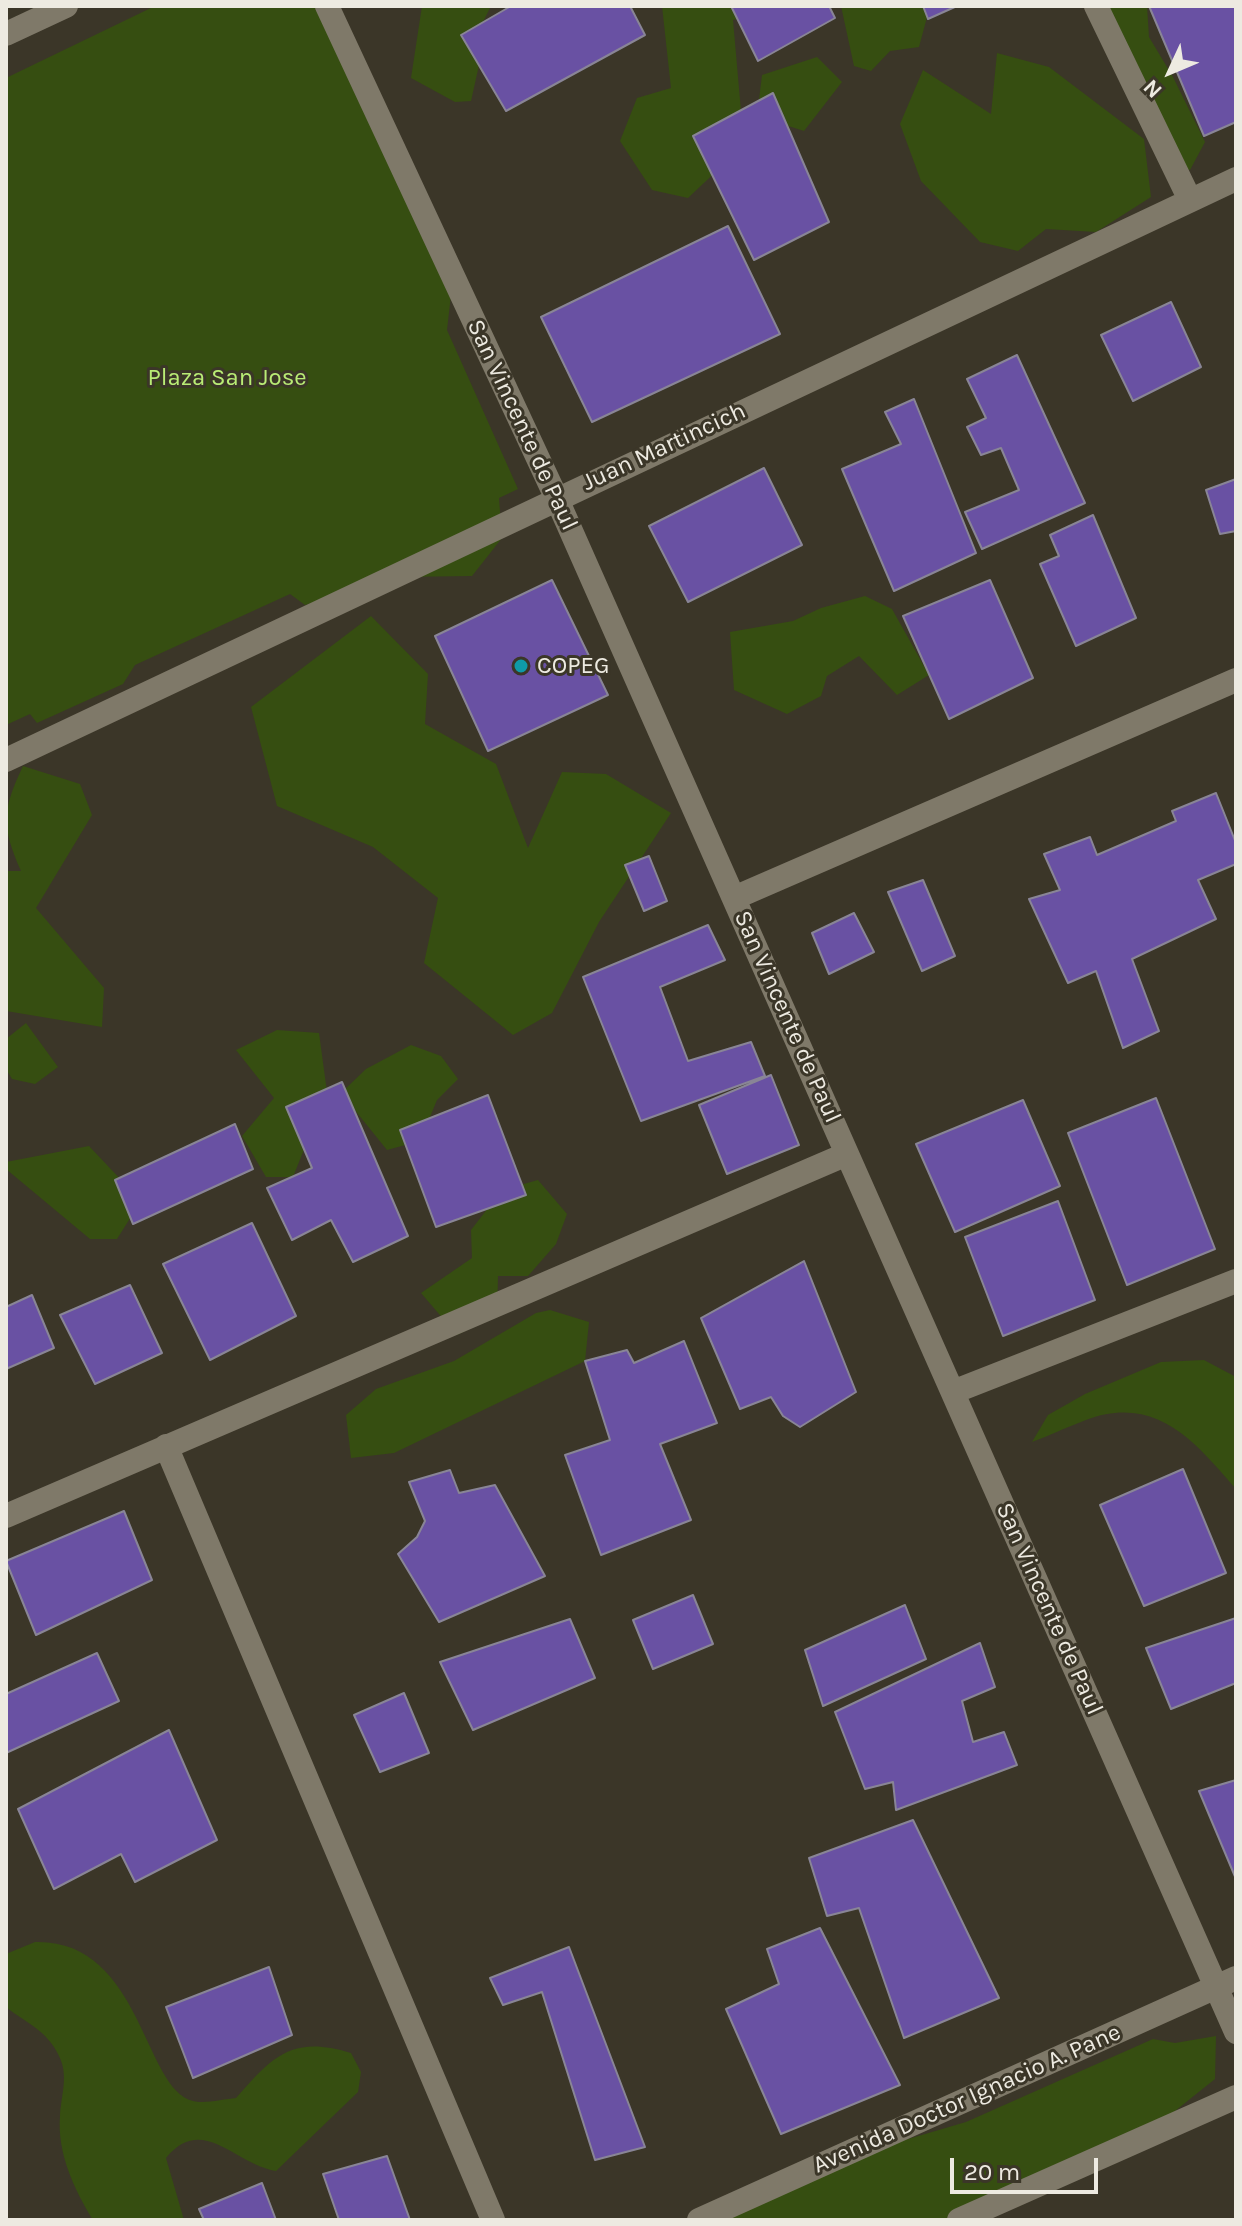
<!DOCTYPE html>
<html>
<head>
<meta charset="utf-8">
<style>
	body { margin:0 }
	#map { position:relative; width:1242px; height:2226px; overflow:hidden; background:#3b3628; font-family:Karla,sans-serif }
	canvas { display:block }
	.frame { position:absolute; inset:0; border:8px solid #edeae1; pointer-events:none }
	.north { position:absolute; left:1130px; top:32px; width:80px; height:80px; -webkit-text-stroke:6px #3b3628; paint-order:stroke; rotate:226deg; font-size:22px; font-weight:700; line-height:32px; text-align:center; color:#edeae1 }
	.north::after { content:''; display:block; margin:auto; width:28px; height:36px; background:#edeae1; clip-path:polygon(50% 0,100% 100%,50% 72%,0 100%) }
	.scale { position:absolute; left:950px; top:2158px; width:148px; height:36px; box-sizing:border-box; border:4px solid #edeae1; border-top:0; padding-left:10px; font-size:24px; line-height:28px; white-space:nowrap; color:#edeae1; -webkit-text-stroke:6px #3b3628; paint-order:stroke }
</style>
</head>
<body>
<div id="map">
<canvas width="1242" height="2226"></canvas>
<div class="frame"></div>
<div class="north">N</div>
<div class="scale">20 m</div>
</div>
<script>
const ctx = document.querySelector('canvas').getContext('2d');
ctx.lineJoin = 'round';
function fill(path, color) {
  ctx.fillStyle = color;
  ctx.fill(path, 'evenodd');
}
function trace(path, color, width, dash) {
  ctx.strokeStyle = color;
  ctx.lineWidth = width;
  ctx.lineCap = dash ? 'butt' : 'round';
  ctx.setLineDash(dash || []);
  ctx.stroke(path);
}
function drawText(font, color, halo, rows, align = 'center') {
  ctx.font = font + ' Karla,sans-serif';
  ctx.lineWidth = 6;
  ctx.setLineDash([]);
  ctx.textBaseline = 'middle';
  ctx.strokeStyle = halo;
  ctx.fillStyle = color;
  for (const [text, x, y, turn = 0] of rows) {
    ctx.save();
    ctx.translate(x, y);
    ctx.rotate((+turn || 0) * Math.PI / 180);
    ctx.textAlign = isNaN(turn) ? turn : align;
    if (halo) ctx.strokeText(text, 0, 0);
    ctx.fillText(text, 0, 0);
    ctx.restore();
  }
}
fill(new Path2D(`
	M155,6H328L452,286L447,330L518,489L499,498L502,538L472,576L399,577L305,605L290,594L135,665L123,684L37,723L30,714L6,725V78Z
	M422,6H491L475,38L479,65L471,101L455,102L411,78Z
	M662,6H769L765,12L733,20L741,111L723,165L688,198L652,190L620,141L637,98L671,88Z
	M841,6H930L919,47L890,51L871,71L854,66Z
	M1103,6H1147L1149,37L1173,77L1205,142L1190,170L1172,165Z
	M997,53L1049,67L1144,139L1151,197L1096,232L1046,229L1018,251L980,242L921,181L900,124L923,70L991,114Z
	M817,57L842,82L804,131L757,116L762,75Z
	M865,596L892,609L929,675L897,695L859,656L827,676L821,696L787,714L734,690L730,632L793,621L821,608Z
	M371,616L428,674L425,724L496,764L528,848L562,772L606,774L671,813L599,922L552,1013L513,1035L424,963L438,898L373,847L277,806L251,707Z
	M23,766L80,784L92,815L36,908L104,988L102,1027L6,1011V871H21C1,826 2,810 23,766Z
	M26,1023L58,1067L35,1084L12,1079L6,1069V1039Z
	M277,1030L319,1033L327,1092L293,1177H266L242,1136L274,1098L236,1050Z
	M411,1045L441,1056L458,1079L437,1100L420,1141L387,1150L341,1093L366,1069Z
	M89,1146L141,1201L117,1239H90L6,1169V1162Z
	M538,1180L567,1214L556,1244L528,1276H498L497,1315L457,1335L421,1293L472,1258L471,1230L502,1190Z
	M550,1310L589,1322L585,1361L394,1453L351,1458L346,1415L376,1389L454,1361L536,1313Z
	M1204,1360L1236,1377V1489C1203,1452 1170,1408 1115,1413C1092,1414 1055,1434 1032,1442L1048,1415L1085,1394L1161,1362Z
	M35,1942C142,1939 143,2089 193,2101C205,2104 224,2099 236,2098C273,2056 292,2035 351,2053L361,2072L358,2092L276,2171C235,2165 203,2113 166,2158L184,2220H93C74,2189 57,2153 60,2116C61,2095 69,2076 59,2056C47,2030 26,2023 6,2007V1954Z
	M1216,2036L1215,2079L1145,2135L950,2220H721L881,2147L966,2122L1153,2039L1175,2043Z`), '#364e11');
const building = new Path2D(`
	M511,6H630L645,35L506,111L461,35Z
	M731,6H829L835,18L758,61Z
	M923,6H957L928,19Z
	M1149,6H1236V122L1204,136Z
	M773,93L829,222L754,260L693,136Z
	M728,226L780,334L592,422L541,317Z
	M1171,302L1201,367L1133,401L1101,335Z
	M1017,355L1085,503L982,549L965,512L1019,490L1001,448L981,455L967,427L986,418L967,379Z
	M914,399L976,553L894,591L842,469L901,444L885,412Z
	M764,468L802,545L688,602L649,526Z
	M1236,479V531L1220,534L1206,490Z
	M1093,515L1136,618L1076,646L1040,564L1059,556L1050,535Z
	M552,580L608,695L488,751L435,636Z
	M990,580L1033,678L949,719L903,616Z
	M1216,793L1236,843V864L1198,880L1216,919L1132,959L1159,1031L1123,1048L1096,971L1068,983L1029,899L1060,890L1044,854L1090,837L1097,855L1176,821L1172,811Z
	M649,856L667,901L644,911L625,865Z
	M923,880L955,956L922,971L888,892Z
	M854,913L874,952L829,974L812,933Z
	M708,925L725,960L660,987L688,1061L751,1042L765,1076L641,1121L583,977Z
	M771,1075L799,1145L727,1174L699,1105Z
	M342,1082L408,1236L353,1262L331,1220L292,1240L267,1188L312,1168L286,1107Z
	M488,1095L526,1195L436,1227L400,1130Z
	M1156,1098L1215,1249L1127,1285L1068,1133Z
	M1023,1100L1060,1186L955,1232L916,1144Z
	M235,1124L253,1169L133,1224L115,1180Z
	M1058,1201L1095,1300L1003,1336L965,1237Z
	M252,1223L296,1316L210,1360L163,1264Z
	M804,1261L856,1392L800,1427L783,1416L771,1397L740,1409L701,1318Z
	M130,1285L162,1353L95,1384L60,1315Z
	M32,1295L54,1348L6,1369V1307Z
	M684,1341L717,1423L660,1444L691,1520L601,1555L565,1455L610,1440L585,1361L627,1350L634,1363Z
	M1183,1469L1226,1573L1144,1606L1100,1505Z
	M450,1470L459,1493L495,1485L545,1576L439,1622L398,1554L417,1537L425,1521L409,1482Z
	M124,1511L152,1580L36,1635L6,1561Z
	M693,1595L713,1644L653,1669L633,1620Z
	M905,1605L926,1659L823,1706L805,1650Z
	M1236,1618V1683L1171,1709L1146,1648Z
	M570,1619L595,1678L473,1730L440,1662Z
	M980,1643L995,1687L962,1701L973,1742L1004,1732L1017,1765L896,1810L893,1782L865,1789L835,1712Z
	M97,1653L119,1701L6,1753V1694Z
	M404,1693L429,1753L380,1772L354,1715Z
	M169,1730L217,1840L135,1882L121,1854L54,1889L18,1809Z
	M1236,1780V1879L1199,1791Z
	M913,1820L999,1998L904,2038L859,1908L827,1916L809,1858Z
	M820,1928L900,2085L781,2134L726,2009L779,1984L767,1949Z
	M569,1947L645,2147L595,2160L542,1992L503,2005L490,1978Z
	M269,1967L292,2035L193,2078L166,2007Z
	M387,2156L410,2220H339L323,2174Z
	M262,2183L276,2220H204L199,2209Z`);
fill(building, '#6951a3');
trace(building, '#898596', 2);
trace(new Path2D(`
	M327,6L556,497L1236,2032
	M1096,6L1190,200
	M6,34L66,6
	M6,760L1236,179
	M734,898L1236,680
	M953,1392L1236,1281
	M166,1446L493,2220
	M6,1516L847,1154
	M699,2220L1236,1978
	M959,2220L1236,2097`), '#7f7969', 24);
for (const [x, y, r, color] of [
	[521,666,8,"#0f9aa8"]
]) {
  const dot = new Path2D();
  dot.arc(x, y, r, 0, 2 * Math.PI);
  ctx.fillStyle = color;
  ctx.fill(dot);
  trace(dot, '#3b3628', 3);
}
drawText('24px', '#b9ec75', '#3b3628', [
	["Plaza San Jose",227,378]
]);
drawText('24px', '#edeae1', '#3b3628', [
	["San Vincente de Paul",522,425,65],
	["Juan Martincich",664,447,-25],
	["San Vincente de Paul",787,1017,66],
	["San Vincente de Paul",1049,1609,66],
	["Avenida Doctor Ignacio A. Pane",967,2099,-24]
]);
drawText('24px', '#edeae1', '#3b3628', [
	["COPEG",537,666]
], 'left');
</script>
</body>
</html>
